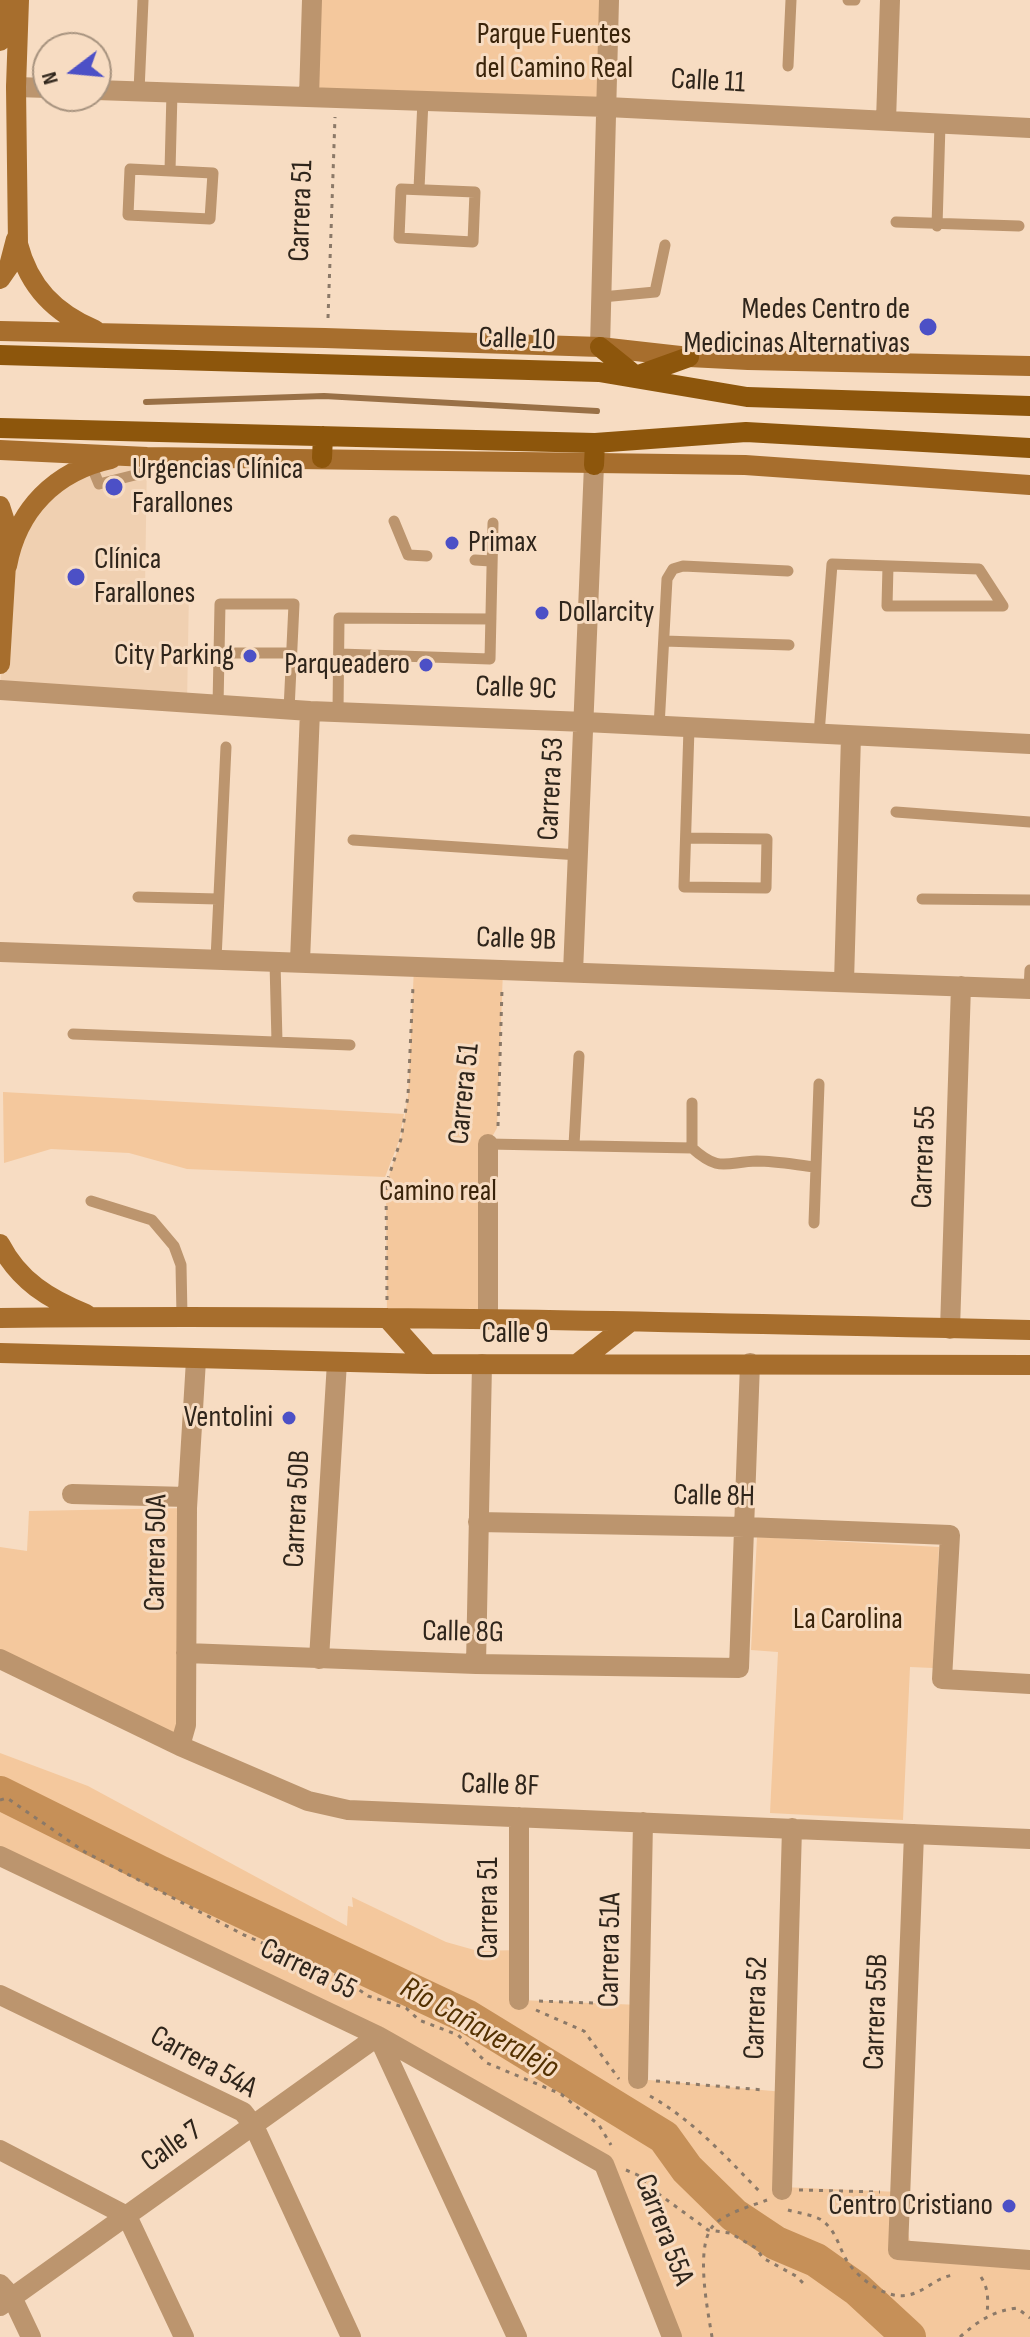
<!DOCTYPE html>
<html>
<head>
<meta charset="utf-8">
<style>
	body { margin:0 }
	#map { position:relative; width:1030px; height:2337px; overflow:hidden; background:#f7dcc2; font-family:"Sofia Sans Condensed",sans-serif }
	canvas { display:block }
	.north { position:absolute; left:32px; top:32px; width:80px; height:80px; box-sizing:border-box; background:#f7dcc2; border:2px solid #a7937f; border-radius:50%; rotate:254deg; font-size:22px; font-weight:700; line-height:32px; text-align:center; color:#2f251b }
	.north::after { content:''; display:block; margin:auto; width:28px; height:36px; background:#4c50c6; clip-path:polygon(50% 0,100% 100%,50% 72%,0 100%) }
</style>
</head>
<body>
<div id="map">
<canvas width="1030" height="2337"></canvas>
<div class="north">N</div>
</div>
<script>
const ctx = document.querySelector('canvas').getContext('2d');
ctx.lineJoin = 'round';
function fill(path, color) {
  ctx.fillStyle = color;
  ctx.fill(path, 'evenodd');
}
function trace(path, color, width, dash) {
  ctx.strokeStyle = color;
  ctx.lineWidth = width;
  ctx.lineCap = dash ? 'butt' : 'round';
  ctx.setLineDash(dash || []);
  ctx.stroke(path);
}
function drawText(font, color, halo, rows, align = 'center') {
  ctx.font = font + ' "Sofia Sans Condensed",sans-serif';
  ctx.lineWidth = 6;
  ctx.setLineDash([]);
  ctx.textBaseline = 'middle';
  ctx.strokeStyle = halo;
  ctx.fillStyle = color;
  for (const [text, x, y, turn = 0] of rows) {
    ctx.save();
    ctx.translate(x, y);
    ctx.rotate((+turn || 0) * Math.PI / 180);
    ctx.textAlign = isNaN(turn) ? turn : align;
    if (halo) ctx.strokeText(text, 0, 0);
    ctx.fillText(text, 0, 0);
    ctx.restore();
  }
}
fill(new Path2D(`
	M147,457L145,588L189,590L187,704L0,690L7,566L59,480Z`), '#f0d0b1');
fill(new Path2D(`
	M312,0H609L607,107L309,97Z
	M414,967L503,970L497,1128L488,1144V1320L387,1318L386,1185L401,1139L408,1096Z
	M3,1092L404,1114L399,1141L385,1177L187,1169L129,1153L51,1149L4,1163Z
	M187,1508L180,1746L0,1659V1547L27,1551L29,1511Z
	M757,1537L939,1547L933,1668L910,1667L903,1820L770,1813L778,1652L751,1650Z
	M0,1753L88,1786L347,1926L348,1906L353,1907L352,1897L446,1942L478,1951L519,1950L520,2000L640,2005L638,2079L784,2092L782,2187L899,2192L912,2251L1030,2260V2337H672L605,2165L568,2143L0,1856Z`), '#f4c89d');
trace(new Path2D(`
	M146,402L324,396L597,411`), '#997046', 6);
trace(new Path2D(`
	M0,1793L161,1873L468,2017L664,2137L687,2169L734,2215L776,2243L816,2260L857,2289L909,2337`), '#c69058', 34);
trace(new Path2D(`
	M328,318L335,117
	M498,1126L502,989
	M387,1300L386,1185L401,1139L408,1096L413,986
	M0,1800L7,1798L85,1852L244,1935L341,1977L368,1996L406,2008L419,2020L458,2035L487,2063L561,2094L599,2125L611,2145
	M539,2001L619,2004
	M536,2010L584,2031L619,2079
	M656,2081L764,2090
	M650,2096C694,2121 726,2157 761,2193
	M626,2170L640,2176L656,2192L708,2230L730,2233L756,2248L763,2258L796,2276L807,2287
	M799,2190L880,2192
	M788,2210C798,2213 815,2215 823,2221C838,2233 839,2250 849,2264C861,2280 887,2300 908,2295C925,2292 936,2277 954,2275
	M981,2277C989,2289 988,2301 987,2315
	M712,2337C708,2311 693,2241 716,2223C729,2212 751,2206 767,2200
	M960,2337C978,2321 993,2311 1017,2308L1030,2318`), '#8b7968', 3, [4, 6]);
trace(new Path2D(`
	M848,0H855
	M788,66L791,0
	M139,91L143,0
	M130,169L213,173L210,219L128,215Z
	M170,171L172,92
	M401,189L475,192L473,242L399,238Z
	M419,189L423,100
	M896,222L1019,226
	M937,226L940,124
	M602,297L655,292L665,245
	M89,460L99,484L147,472V457
	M394,521L408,555L427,556
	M475,560L491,561
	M664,641L789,645
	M220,653H291
	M340,654L490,659L493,523
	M218,706L220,604H294L289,710
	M338,712L339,618L491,619
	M659,727L667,579L673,569L683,566L788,571
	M819,734L832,564L979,569L1003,606H887L888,566
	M896,812L1030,822
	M686,838L767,839L766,888L684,887L689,728
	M353,840L579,855
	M138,897L218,899
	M922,899L1030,900
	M216,959L226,747
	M275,962L277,1042
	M1029,989L1030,970
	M73,1034L350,1045
	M488,1144L692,1148C720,1173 725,1162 757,1161C776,1161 797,1165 816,1167
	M574,1145L579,1056
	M692,1148V1103
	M91,1201L152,1220L174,1246L181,1265L182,1316
	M814,1223L819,1084`), '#bc956e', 11);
trace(new Path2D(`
	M16,87L48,88
	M96,90L607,107L1030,128
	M309,97L312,0
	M886,121L890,0
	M600,347L609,0
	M0,690L310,711L585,722L1030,744
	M0,952L1030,989
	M300,961L310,711
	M573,972L594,465
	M844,982L851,736
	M488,1320V1144
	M950,1329L961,986
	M72,1494L187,1497
	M478,1522L745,1527L950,1535L942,1679L1030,1684
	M186,1653L476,1664L739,1668L750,1363
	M0,1659L180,1746L308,1801L348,1810L1030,1839
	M319,1659L337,1362
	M476,1664L482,1364
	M180,1746L186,1725L187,1508L196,1360
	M914,1834L898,2250L1030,2260
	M0,1856L378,2036L604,2164L672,2337
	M0,1995L243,2112L254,2126L351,2337
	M519,2000V1817
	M378,2036L517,2337
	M638,2079L643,1822
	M0,2150L127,2216L184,2337
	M782,2190L792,1828
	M0,2284L12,2297L31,2337
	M0,2306L378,2036`), '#bc956e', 20);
trace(new Path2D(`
	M19,0L16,87L18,244C29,287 55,313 95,330
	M0,41L1,0
	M0,279L9,266L16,239
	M0,331L325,338L600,347L689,357L748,360L1030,366
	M0,450L147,457L745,465L1030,485
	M0,506L8,531L0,664
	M7,566C17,510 55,471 111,459
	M0,1244C19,1281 49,1299 86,1314
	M0,1318C343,1314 687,1322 1030,1330
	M387,1318L428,1364
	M0,1353L428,1364L1030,1365
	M578,1363L629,1323`), '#a76e2d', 20);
trace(new Path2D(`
	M600,347L636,376L689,357
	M0,355L599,372L747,397L1030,406
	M0,428L595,443L746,432L1030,448
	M322,458L323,436
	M594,465L595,443`), '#8d560c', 20);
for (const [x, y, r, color] of [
	[928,327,10,"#4c50c6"],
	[114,487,10,"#4c50c6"],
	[452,543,8,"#4c50c6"],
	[76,577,10,"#4c50c6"],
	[542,613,8,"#4c50c6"],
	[250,656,8,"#4c50c6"],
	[426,665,8,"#4c50c6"],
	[289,1418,8,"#4c50c6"],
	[1009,2206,8,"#4c50c6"]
]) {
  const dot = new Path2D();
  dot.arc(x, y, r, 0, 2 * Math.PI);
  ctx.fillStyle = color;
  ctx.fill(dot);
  trace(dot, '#f7dcc2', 3);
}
drawText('30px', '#3a240a', '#f7dcc2', [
	["Parque Fuentes",554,35],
	["del Camino Real",554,69],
	["Camino real",438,1192],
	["La Carolina",848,1620]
]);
drawText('30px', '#2f251b', '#f7dcc2', [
	["Calle 11",708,82,3],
	["Carrera 51",302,211,-88],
	["Calle 10",517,340,2],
	["Calle 9C",516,689,2],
	["Carrera 53",552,789,-87],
	["Calle 9B",516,940,2],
	["Carrera 51",465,1094,-84],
	["Carrera 55",925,1157,-88],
	["Calle 9",515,1334],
	["Calle 8H",714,1497,1],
	["Carrera 50B",298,1509,-87],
	["Carrera 50A",157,1553,-89],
	["Calle 8G",463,1633,1],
	["Calle 8F",500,1786,2],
	["Carrera 51",489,1908,-90],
	["Carrera 51A",611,1950,-89],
	["Carrera 55",308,1970,26],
	["Carrera 52",757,2008,-88],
	["Carrera 55B",877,2012,-88],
	["Carrera 54A",203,2063,29],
	["Calle 7",172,2147,-35],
	["Carrera 55A",663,2230,69]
]);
drawText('30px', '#2f251b', '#f7dcc2', [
	["Medes Centro de",910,310],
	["Medicinas Alternativas",910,344],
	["Urgencias Clínica",132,470,"left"],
	["Farallones",132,504,"left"],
	["Primax",468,543,"left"],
	["Clínica",94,560,"left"],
	["Farallones",94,594,"left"],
	["Dollarcity",558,613,"left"],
	["City Parking",234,656],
	["Parqueadero",410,665],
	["Ventolini",273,1418],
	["Centro Cristiano",993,2206]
], 'right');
drawText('italic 32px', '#543101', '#f7dcc2', [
	["Río Cañaveralejo",479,2029,29]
]);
</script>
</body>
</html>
